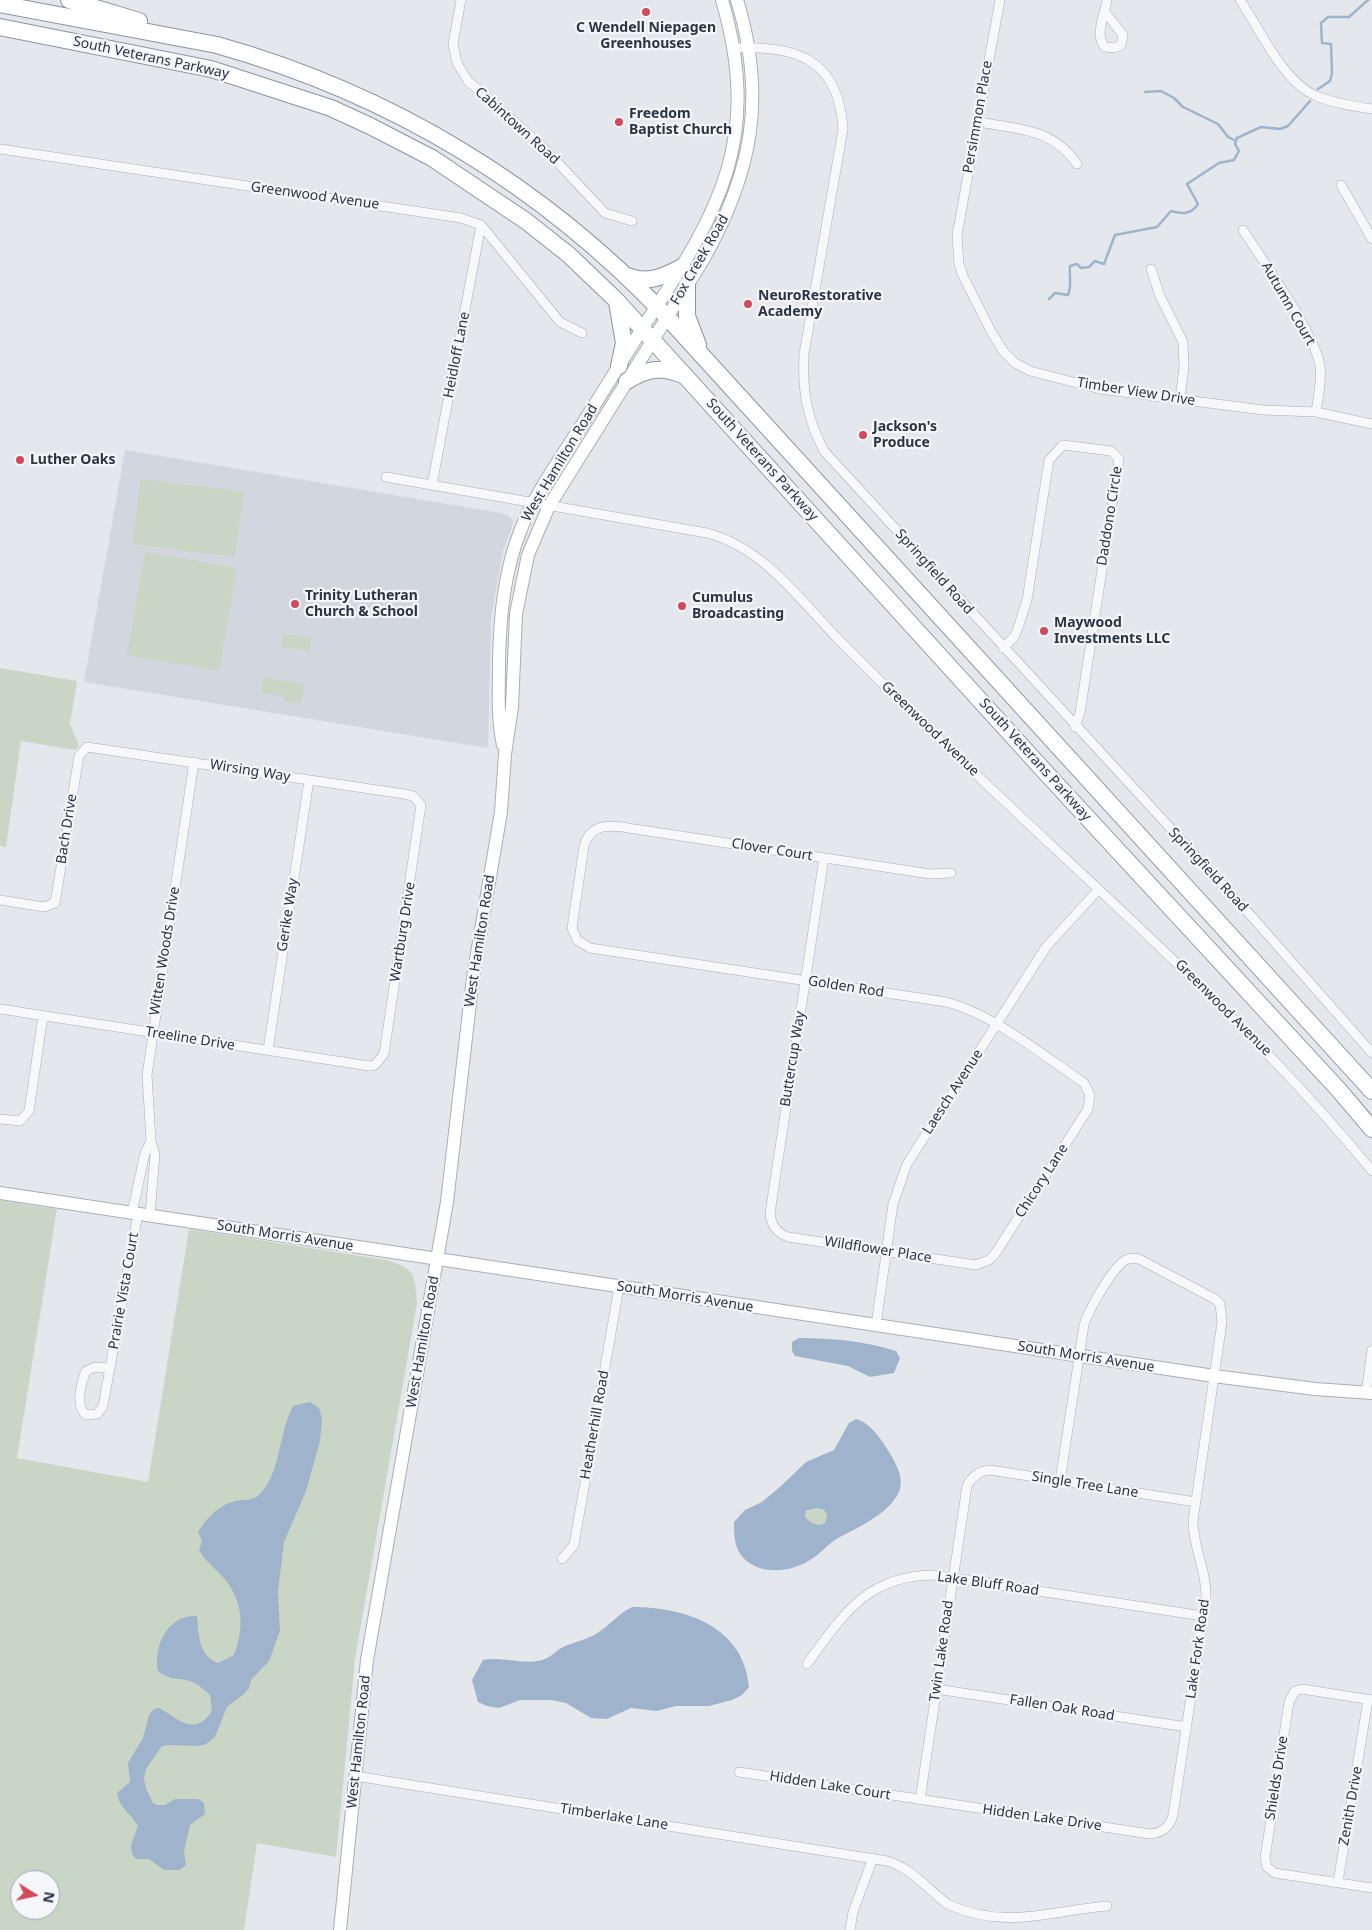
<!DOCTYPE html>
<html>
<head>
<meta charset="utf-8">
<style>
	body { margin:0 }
	#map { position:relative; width:1372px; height:1930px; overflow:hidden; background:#e4e7ec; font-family:"Noto Sans",sans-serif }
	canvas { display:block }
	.north { position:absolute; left:10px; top:1870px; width:50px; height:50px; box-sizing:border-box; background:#f4f6f9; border:1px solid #a4a8b1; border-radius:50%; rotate:100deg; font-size:14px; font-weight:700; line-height:20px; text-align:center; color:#2b3445 }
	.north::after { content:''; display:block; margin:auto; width:18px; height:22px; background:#d1495b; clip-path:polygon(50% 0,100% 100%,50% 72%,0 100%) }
</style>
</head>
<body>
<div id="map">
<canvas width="1372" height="1930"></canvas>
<div class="north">N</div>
</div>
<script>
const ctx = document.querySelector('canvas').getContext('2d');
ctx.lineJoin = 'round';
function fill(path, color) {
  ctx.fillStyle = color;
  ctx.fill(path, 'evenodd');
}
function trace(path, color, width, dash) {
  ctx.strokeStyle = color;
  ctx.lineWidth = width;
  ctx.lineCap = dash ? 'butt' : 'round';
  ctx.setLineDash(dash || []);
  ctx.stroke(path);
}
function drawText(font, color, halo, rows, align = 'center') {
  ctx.font = font + ' "Noto Sans",sans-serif';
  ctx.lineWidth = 4.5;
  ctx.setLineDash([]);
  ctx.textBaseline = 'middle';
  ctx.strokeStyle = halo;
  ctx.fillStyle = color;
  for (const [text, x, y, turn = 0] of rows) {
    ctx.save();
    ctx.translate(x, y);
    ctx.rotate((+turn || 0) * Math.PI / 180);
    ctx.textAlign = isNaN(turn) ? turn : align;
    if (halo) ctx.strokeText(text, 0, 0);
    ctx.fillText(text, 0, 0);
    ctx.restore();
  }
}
fill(new Path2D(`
	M125,450L501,513L508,516L513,520L512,527L503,551L491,618L488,748L84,682Z`), '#d2d6de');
fill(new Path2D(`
	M141,479L244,492L235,557L132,544Z
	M145,552L237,568L219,671L127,655Z
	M283,634L311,638L309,651L281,647Z
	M0,668L77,681L70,724L79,746L75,750L21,741L6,847L0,846Z
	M264,677L304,684L301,703L283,702L284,696L261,693Z
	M0,1200L57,1209L17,1458L148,1482L189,1229L386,1260C415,1268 415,1275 417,1303L355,1659L336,1857L257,1843L244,1930H0ZM20,1880H50V1910H20Z
	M817,1508L824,1510L827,1515L825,1523C817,1527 811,1523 805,1517L806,1512Z`), '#c9d6c5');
fill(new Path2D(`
	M799,1338C832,1338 864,1341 896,1351L900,1358L894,1373L870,1377L848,1366L795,1356L792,1351V1342Z
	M310,1402L319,1408L322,1419L320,1441L306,1491L284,1542L278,1592L280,1631L269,1661L251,1680L249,1688L244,1694L227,1707L215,1737L206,1744L199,1746L169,1745L162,1746L146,1769L144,1778L146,1788L153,1803L157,1805H165L175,1799H198L204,1803L205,1814L190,1825L184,1851L186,1865L180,1870H164L149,1859H136L132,1854L131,1845L138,1826C131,1813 119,1808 117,1793L130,1782L128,1763L143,1738L149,1715L154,1709L159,1708C178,1718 194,1738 212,1711L210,1695C204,1690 198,1683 189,1681C176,1677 171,1681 158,1671C153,1646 168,1614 197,1616C199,1635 198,1655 218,1663L234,1655C245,1627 243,1599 222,1576C213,1567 205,1560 199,1550L202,1541L198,1532C207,1518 219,1505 235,1501C242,1500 253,1500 258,1496C281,1475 278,1434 293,1406Z
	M856,1419C868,1422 879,1436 886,1447C893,1458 904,1475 900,1489C892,1512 861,1526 840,1537C828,1543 821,1554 810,1560C790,1573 757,1576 741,1555C734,1546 734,1532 734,1522L745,1510L762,1502L781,1486L806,1462L834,1450L849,1423ZM817,1508L824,1510L827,1515L825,1523C817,1527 811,1523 805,1517L806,1511Z
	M632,1607C685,1607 744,1626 749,1687L742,1695L732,1700L709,1706H676L657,1711L631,1708L607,1719L591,1718L566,1703L551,1700H520L499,1708L487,1706L478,1702L472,1680L483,1660C501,1656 531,1667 547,1658C553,1655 557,1650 563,1647C574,1642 586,1640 596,1634C609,1626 618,1614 632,1607Z`), '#9fb4cc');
trace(new Path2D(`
	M1318,89L1330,81L1332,73L1331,44L1322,43L1321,23L1328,17H1349L1368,0
	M1145,92L1161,91L1174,98L1183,107L1218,124L1228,137L1236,141
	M1049,299L1055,293L1068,295C1072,286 1069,276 1070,266L1077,264L1081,268L1089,267L1095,261L1104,264L1115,235L1157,227L1171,211C1182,214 1191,215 1198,204L1187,184L1219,163L1234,160L1239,151L1235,144L1237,138L1261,127L1280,129L1288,126L1310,101`), '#9fb4cc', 2.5);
const street = new Path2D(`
	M461,0L453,44L457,63L468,81L542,146L605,213L632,221
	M1000,0L957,235L959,264L963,276L991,331L1003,351L1015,363L1030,371L1100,389L1263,410L1316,412L1372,424
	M1240,0C1260,29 1282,81 1316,96C1333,103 1353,106 1372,109
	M1105,12L1123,35L1121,45L1114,48L1105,47C1094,36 1105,13 1107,0
	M735,48C796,45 839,59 843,129L804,354C802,390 807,419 824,451L1253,918L1372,1053
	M978,122C1017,129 1053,128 1077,164
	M0,149L461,218L481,225L560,322L582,333
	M1341,185L1372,239
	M1243,230C1263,261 1315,333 1320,366C1322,381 1318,398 1316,412
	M1151,269L1160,296L1183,342L1184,368L1180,398
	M386,477L707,533C764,548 799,599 838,639C870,671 902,703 934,734C1083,879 1240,1010 1372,1171
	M432,485L481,225
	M1003,648L1014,637L1018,628L1027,600L1049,460L1063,445L1111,451L1119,459L1080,713L1075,727
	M824,858L770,1213C771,1225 777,1233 788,1237L976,1265L989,1260L995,1254L1088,1109L1090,1095L1084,1083C1044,1056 993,1014 946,1002L590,948L577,940L572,928L584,846C592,818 619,827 641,830L930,874L951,873
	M0,900L44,907L55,903L79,756L87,747L404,794L413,796L421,805L384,1054L375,1065L369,1066L0,1009
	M268,1050L309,780
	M0,1119L20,1121L29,1111L43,1016
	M132,1213L145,1153L151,1141
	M150,1215L155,1154L151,1141L147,1075L194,762
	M876,1325L893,1204L907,1164L1046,947L1099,889
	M110,1368L95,1367L86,1371C81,1383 75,1406 86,1415L97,1414L103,1406L138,1214
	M1366,1393L1372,1350
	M562,1559L574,1545L619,1287
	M807,1664C843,1615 866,1576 933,1575L1203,1616
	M936,1689L1187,1727
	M1372,1700L1302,1689L1295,1691L1289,1702L1265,1858L1267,1867L1275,1873L1372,1888
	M739,1772L1150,1834C1162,1833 1170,1827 1173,1815L1206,1598C1207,1571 1193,1548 1193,1521L1222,1322L1220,1304L1215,1299L1139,1259C1134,1258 1128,1258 1124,1261C1112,1269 1088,1311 1084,1325L1060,1481
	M355,1776L887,1861C912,1868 928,1890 949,1905C1009,1930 1047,1911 1107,1906
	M920,1800L967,1486C972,1476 979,1471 990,1470L1196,1502
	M1338,1882L1368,1700
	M850,1930L853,1912L873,1858`);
const secondary = new Path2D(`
	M503,745C497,717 499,689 499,660C500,616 504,571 521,529C534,496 556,465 576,434C600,397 623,359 647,321C721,209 762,137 722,0
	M0,1193L1214,1376L1315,1389L1372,1393
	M340,1930L367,1660L447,1202L473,977L501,812L505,754L512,707L516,614L528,555L549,506L703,260C752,173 767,98 737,0`);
const highway = new Path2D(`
	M69,0L139,21
	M0,4L217,45C391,94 543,186 667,317L1372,1091
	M0,27L211,69L331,108L370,126L432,158L526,221L569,255L616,300L1047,774L1338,1089L1372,1129
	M627,276C648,284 663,277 682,267
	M687,285V316L698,345
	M617,302L624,343L619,366
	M627,381C648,368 663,366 685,376`);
trace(street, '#a9aeb7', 10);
trace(secondary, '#a9aeb7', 14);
trace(highway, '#8b94a3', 18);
trace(street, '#f7f8fa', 9);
trace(secondary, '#fff', 12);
trace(highway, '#fff', 16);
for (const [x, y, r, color] of [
	[646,12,5,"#d1495b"],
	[619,122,5,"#d1495b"],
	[748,304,5,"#d1495b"],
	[863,435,5,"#d1495b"],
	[20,460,5,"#d1495b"],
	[295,604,5,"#d1495b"],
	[682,606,5,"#d1495b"],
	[1044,631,5,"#d1495b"]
]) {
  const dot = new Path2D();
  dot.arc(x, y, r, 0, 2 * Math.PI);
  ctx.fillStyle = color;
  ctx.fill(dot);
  trace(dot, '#f4f6f9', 2);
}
drawText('bold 14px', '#2b3445', '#f4f6f9', [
	["C Wendell Niepagen",646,28,"center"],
	["Greenhouses",646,44,"center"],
	["Freedom",629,114],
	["Baptist Church",629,130],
	["NeuroRestorative",758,296],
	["Academy",758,312],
	["Jackson's",873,427],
	["Produce",873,443],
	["Luther Oaks",30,460],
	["Trinity Lutheran",305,596],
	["Church & School",305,612],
	["Cumulus",692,598],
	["Broadcasting",692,614],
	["Maywood",1054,623],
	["Investments LLC",1054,639]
], 'left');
drawText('14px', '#2b3445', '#f4f6f9', [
	["South Veterans Parkway",151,58,12],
	["Persimmon Place",978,117,-80],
	["Cabintown Road",517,126,42],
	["Greenwood Avenue",315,196,8],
	["Fox Creek Road",700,260,-60],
	["Autumn Court",1288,304,60],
	["Heidloff Lane",457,355,-79],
	["Timber View Drive",1136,392,9],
	["South Veterans Parkway",762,460,48],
	["West Hamilton Road",560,463,-59],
	["Daddono Circle",1110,516,-81],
	["Springfield Road",934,572,48],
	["Greenwood Avenue",930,729,44],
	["South Veterans Parkway",1035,760,48],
	["Wirsing Way",250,771,9],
	["Bach Drive",67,829,-81],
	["Clover Court",772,850,9],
	["Springfield Road",1208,870,47],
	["Gerike Way",288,915,-81],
	["Wartburg Drive",403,932,-81],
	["West Hamilton Road",480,941,-81],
	["Witten Woods Drive",165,951,-81],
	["Golden Rod",846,987,9],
	["Greenwood Avenue",1223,1008,45],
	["Treeline Drive",190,1039,9],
	["Buttercup Way",793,1059,-81],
	["Laesch Avenue",953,1092,-57],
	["Chicory Lane",1042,1181,-57],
	["South Morris Avenue",285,1236,9],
	["Wildflower Place",878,1250,9],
	["Prairie Vista Court",124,1291,-80],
	["South Morris Avenue",685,1297,9],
	["West Hamilton Road",423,1342,-80],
	["South Morris Avenue",1086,1357,9],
	["Heatherhill Road",595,1425,-80],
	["Single Tree Lane",1085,1485,9],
	["Lake Bluff Road",988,1584,8],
	["Lake Fork Road",1198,1649,-82],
	["Twin Lake Road",942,1651,-82],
	["Fallen Oak Road",1062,1708,9],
	["West Hamilton Road",359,1742,-84],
	["Shields Drive",1277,1778,-81],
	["Hidden Lake Court",830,1786,9],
	["Zenith Drive",1351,1806,-80],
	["Timberlake Lane",614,1817,9],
	["Hidden Lake Drive",1042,1818,8]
]);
</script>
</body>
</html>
